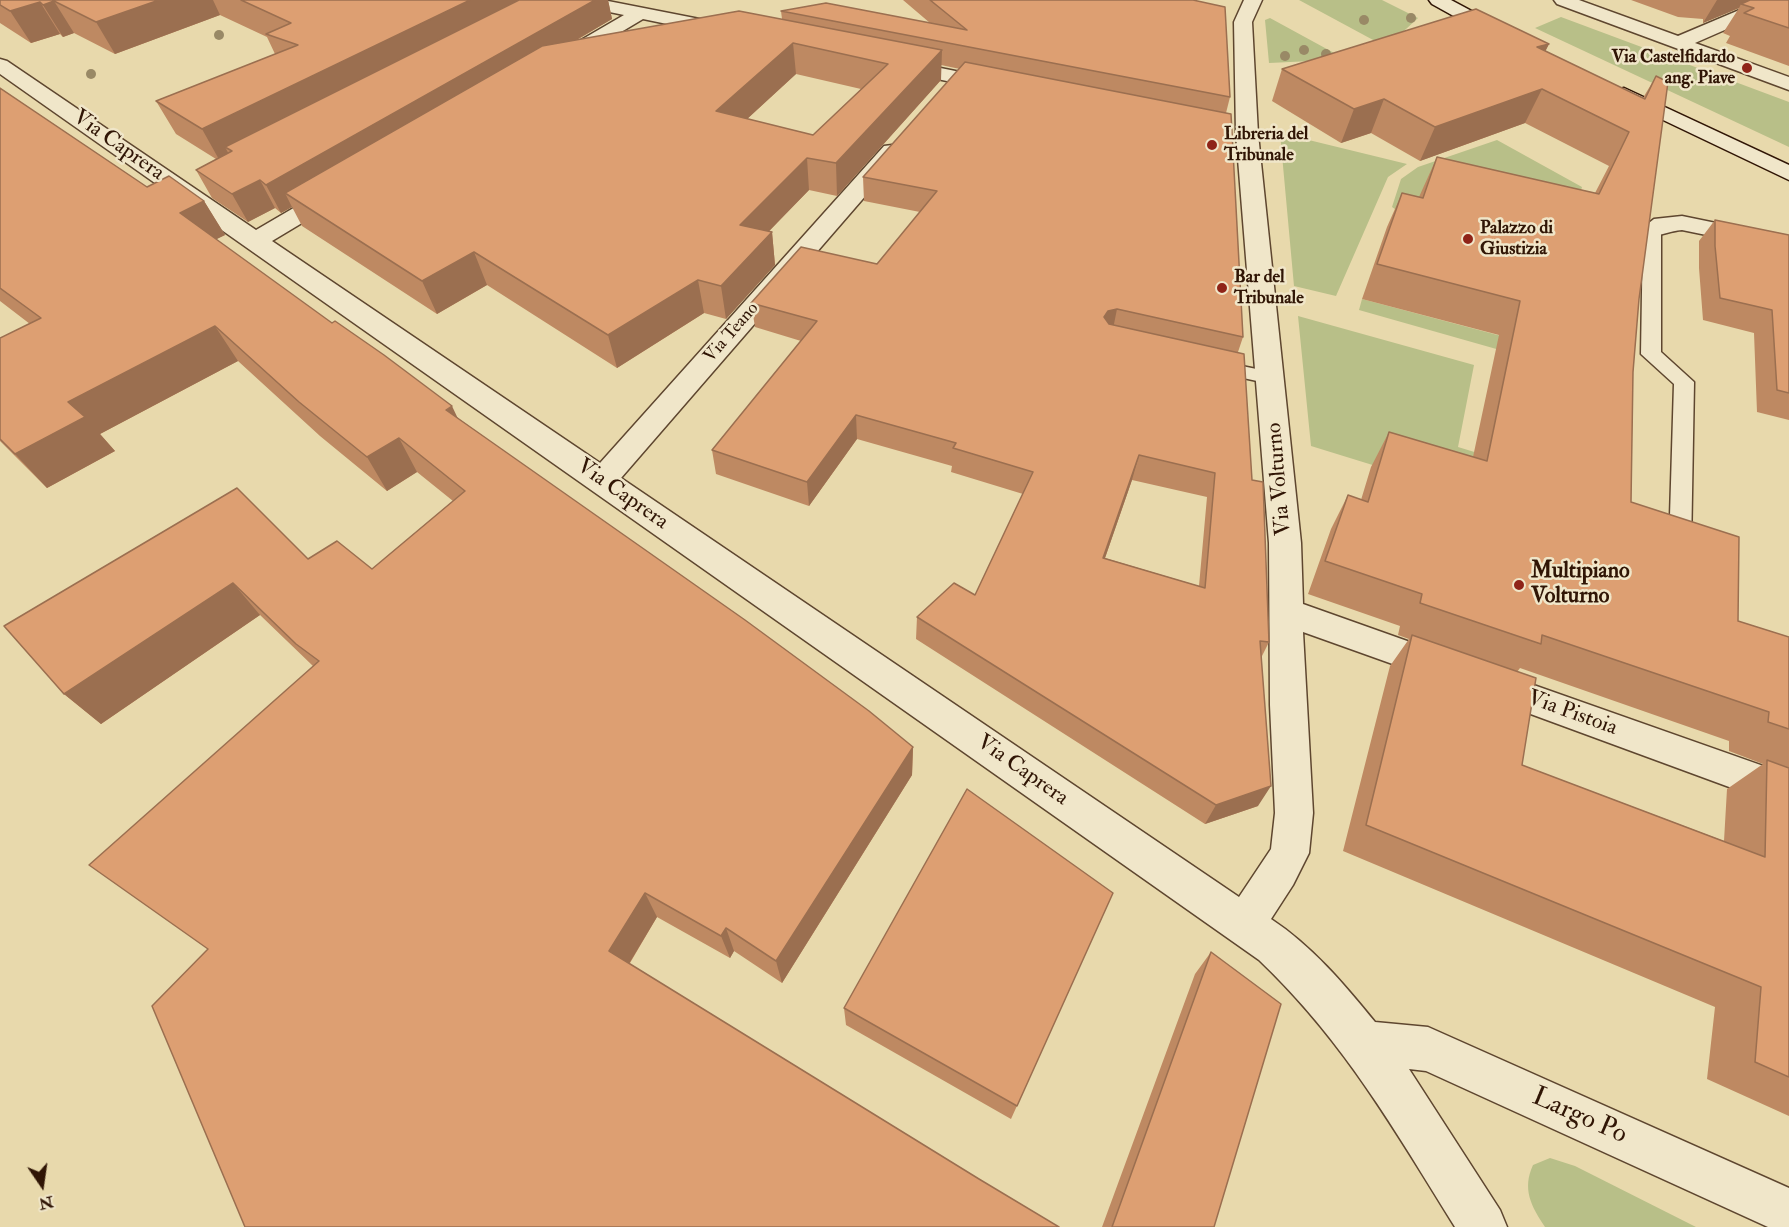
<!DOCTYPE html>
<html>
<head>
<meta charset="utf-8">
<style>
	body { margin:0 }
	#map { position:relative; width:1789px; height:1227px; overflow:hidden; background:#e8d9ac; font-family:"IM FELL Double Pica",serif }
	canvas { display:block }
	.north { position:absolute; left:12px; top:1155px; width:60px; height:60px; -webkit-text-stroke:4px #f0e6c9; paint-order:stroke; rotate:167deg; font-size:16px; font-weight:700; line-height:24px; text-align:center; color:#301505 }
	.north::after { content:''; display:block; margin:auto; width:21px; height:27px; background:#301505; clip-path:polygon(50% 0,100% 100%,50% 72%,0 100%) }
</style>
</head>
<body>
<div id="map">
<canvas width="1789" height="1227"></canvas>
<div class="north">N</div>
</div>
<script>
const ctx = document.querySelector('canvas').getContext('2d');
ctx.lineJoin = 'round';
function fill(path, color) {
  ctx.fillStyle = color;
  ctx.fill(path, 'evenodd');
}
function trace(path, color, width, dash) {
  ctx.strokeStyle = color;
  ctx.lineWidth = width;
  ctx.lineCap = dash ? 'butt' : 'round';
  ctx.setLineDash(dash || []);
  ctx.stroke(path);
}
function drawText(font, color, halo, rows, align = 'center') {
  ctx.font = font + ' "IM FELL Double Pica",serif';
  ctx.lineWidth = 5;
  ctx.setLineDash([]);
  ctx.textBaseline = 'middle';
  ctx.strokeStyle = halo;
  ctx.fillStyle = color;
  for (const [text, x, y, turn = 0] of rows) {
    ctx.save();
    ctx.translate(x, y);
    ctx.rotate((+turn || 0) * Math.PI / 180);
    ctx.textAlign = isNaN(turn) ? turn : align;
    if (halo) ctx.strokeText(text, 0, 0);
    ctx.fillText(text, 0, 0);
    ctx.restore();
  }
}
fill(new Path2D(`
	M1299,0H1382L1418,18L1393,41H1375Z
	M1561,17L1789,102V147L1535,28Z
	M1270,18L1336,54L1333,60L1269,63L1265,20Z
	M1280,133L1407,164L1388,177L1336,296L1294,286Z
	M1497,140L1582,187L1570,226L1412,221L1392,207L1401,179L1418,167Z
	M1362,299L1554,350L1521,356L1359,310Z
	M1298,316L1474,365L1458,447L1504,461L1607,406L1633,413L1622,542L1311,446Z
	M1550,1158L1575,1166L1696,1227H1545C1531,1206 1522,1189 1533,1165Z`), '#b8bf88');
const service = new Path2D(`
	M1652,225L1658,226L1661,230V352L1694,382L1691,549L1688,555L1680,558L1672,555L1669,549L1674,384L1641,354L1643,230L1646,226Z
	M1213,360L1271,372L1278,373L1281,378L1278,383L1271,384L1206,370L1203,366L1206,362Z`);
const minor = new Path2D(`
	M568,0H603L725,24L732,26L734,30L732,34L725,36L643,19L571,62H557L554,58L557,54L624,15L571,4Z
	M1244,0H1262L1252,22L1258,134L1301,543L1303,604L1455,658L1460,668L1455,678L1443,682L1303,632L1313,813L1309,853L1293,885L1271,919C1312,946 1344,984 1375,1022L1428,1027L1789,1188V1227H1768L1426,1071L1409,1069L1500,1210L1507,1227H1455C1394,1129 1344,1041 1259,960L0,74V59L7,61L256,230L326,189L334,187L342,189L345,194L342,199L272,241L600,463L884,146L892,145L900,146L903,151L900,156L621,478L1239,897L1271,849L1275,813L1270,705L1269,543L1236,134L1234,22Z
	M1554,0H1579L1678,36L1763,0H1787L1784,4L1695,43L1789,77V90L1557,4Z
	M896,59L995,79L1002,81L1005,85L1002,89L995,91L889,69L886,65L889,61Z
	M1682,216L1789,238V252L1682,230C1668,231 1657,238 1644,235L1640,230L1654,219Z
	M1491,670L1789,775V809L1479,695L1474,685L1479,675Z`);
const secondary = new Path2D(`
	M1429,0H1451L1509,31L1511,35L1509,39H1495L1432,4Z
	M1624,88L1789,165V180L1617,98L1614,94L1617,90Z`);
trace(service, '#5e462f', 3);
trace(minor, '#5e462f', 3);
trace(secondary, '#301505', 3);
fill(service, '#f0e6c9');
fill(minor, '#f0e6c9');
fill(secondary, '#f0e6c9');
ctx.fillStyle = '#998966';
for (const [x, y] of [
	[1411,18],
	[1364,20],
	[219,35],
	[1304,50],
	[1326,54],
	[1285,56],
	[91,74]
]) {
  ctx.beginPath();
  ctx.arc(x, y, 5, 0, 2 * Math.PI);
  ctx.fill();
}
fill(new Path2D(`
	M0,0H608L612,19L577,40L782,19L781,11L930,23L903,0H1193L1230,97L1226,113L1243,337L1238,352L1269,642L1261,658L1258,806L1205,824L916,639L917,617L975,595L1023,494L951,472L952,466L857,439L809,506L716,474L712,450L801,341L755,327L751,303L877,264L920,212L864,201L863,177L960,69L941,65V80L837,196L809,190L769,231L772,232L775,265L726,319L704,313L617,368L487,285L437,314L302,226L292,207L281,213L275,208L248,222L212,198L196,170L216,159L176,134L156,101L275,54L267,37L220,15L115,54L74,33L63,37L60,34L31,43L0,23ZM796,74L861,89L813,135L747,119ZM1132,480L1207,497L1199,586L1105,558Z
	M1631,0H1789V66L1726,43L1730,36L1723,33L1739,8L1703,23V19L1678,17Z
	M1549,44L1545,51L1643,98L1656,76L1633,372L1631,502L1738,621L1789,637V1116L1707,1079L1715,1007L1343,851L1390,666L1409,639L1398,635L1400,626L1308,594L1331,529L1348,495L1361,500L1371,467L1389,432L1473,457L1499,335L1362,299L1387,227L1402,193L1419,197L1437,157L1595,193L1609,166L1525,123L1420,161L1371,133L1341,143L1272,101L1282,69ZM1520,668L1729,741V751L1763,764L1727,789L1724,841L1522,765L1517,672Z
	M0,88L147,187L204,201L225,235L216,239L458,418L913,747L912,775L782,983L734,951L730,958L657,917L630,963L208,949L313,666L260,615L101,724L64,694L4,626L308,559L372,569L453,501L417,472L387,491L320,436L238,361L100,434L115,451L47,488L0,441V338L30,324L0,301Z
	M1715,220L1789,235V420L1757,412L1754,333L1703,320L1699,268V241Z
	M1113,893L1011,1119L846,1025L844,1008Z
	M1211,952L1214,1227H1102L1195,974Z`), '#be8962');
fill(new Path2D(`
	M159,0H213L220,15L115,54L96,22Z
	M470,0H535L232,151L225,147L231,158L221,163L202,129Z
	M595,0H608L612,19L299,202L285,193L292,207L281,213L266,185Z
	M1717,0H1757L1741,4L1739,8L1703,23Z
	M54,1L74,33L63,37L43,5Z
	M40,2L60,34L31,43L10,11Z
	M793,43L796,74L721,143L716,111Z
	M1549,44L1533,76L1537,47Z
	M942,50L941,80L837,196L836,163Z
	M1542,89L1525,123L1420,161L1435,127Z
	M1384,99L1371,133L1341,143L1354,109Z
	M807,158L809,190L744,257L740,225Z
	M260,180L275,208L248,222L232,194Z
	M204,201L225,235L201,247L180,213Z
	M772,232L775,265L726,319L721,286Z
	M474,252L487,285L437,314L422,281Z
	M698,280L704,313L617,368L608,335Z
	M1117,309L1112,334L1104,317L1108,311Z
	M215,326L238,361L100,434L115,451L47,488L15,454L68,402Z
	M452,406L468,440L446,410Z
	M856,415L857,439L809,506L807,482Z
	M399,438L417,472L387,491L367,457Z
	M1139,455L1132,480L1097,581L1103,558Z
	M233,583L260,615L101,724L64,694Z
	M913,747L912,775L782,983L776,961Z
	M1271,786L1258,806L1205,824L1216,805Z
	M645,893L657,917L624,972L609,951Z
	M726,928L734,951L730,958L721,936Z`), '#9b6f50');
const building = new Path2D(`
	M0,0H159L96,22L54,1L43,5L40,2L10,11L0,5Z
	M241,0H470L202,129L156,101L298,45L266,34L291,23Z
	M519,0H595L266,185L260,180L232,194L196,170L232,151L225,147Z
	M930,0H1193L1225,7L1230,97L781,11L826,3L967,30Z
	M1750,0H1789V28L1744,13L1754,8L1741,4Z
	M1476,9L1549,44L1537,47L1645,99L1656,76L1668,82L1639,299L1633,372L1631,502L1739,537L1738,621L1789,637V729L1768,722L1769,712L1542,635L1541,644L1420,603L1422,594L1325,561L1348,495L1368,502L1389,432L1487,461L1520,301L1377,264L1402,193L1423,198L1437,157L1599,194L1629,132L1542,89L1435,127L1384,99L1354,109L1282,69Z
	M739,11L942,50L836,163L807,158L740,225L772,232L721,286L698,280L608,335L474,252L422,281L285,193L542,46ZM793,43L888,64L813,135L716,111Z
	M965,62L1231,114L1243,337L1117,309L1108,311L1104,317L1109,324L1244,354L1252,480L1263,482L1269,642L1260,641L1271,786L1216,805L917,617L954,583L975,595L1033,472L953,448L956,443L856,415L807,482L712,450L817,321L751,303L801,247L877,264L937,191L863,177ZM1139,455L1215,473L1205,588L1103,558Z
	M0,88L147,187L169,176L204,201L180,213L332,323L335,321L384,355L452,406L446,410L745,620L869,711L913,747L776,961L726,928L721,936L645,893L609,951L979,1179L1059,1227H245L152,1006L208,949L89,865L319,661L296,644L233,583L64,694L4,626L237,488L308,559L337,541L372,569L465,491L399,438L367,457L299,402L215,326L68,402L85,417L15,454L0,439V338L41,318L0,288Z
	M1715,220L1789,235V393L1777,390L1772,310L1720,298L1715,246Z
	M1412,635L1536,678L1522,765L1765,857L1767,760L1789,768V1077L1755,1062L1761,987L1366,825Z
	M967,789L1113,893L1017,1106L844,1008Z
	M1211,952L1281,1004L1214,1227H1112Z`);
fill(building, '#dd9f72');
trace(building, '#9b6f50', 1.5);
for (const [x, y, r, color] of [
	[1747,68,6,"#8f2418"],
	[1212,145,6,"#8f2418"],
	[1468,239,6,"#8f2418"],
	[1222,288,6,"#8f2418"],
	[1519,585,6,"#8f2418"]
]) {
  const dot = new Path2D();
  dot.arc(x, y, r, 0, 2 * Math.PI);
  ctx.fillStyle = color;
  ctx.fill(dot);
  trace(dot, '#f0e6c9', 2);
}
drawText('bold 18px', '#301505', '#f0e6c9', [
	["Via Castelfidardo",1735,58,"right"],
	["ang. Piave",1735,79,"right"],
	["Libreria del",1224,135],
	["Tribunale",1224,156],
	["Palazzo di",1480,229],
	["Giustizia",1480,250],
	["Bar del",1234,278],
	["Tribunale",1234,299]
], 'left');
drawText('18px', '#301505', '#f0e6c9', [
	["Via Teano",732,333,-49]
]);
drawText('22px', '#301505', '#f0e6c9', [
	["Via Caprera",118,146,35],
	["Via Volturno",1280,479,-95],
	["Via Caprera",622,495,35],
	["Via Pistoia",1572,714,20],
	["Via Caprera",1022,771,35]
]);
drawText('bold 22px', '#301505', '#f0e6c9', [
	["Multipiano",1531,572],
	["Volturno",1531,597]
], 'left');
drawText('27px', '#301505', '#f0e6c9', [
	["Largo Po",1579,1117,24]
]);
</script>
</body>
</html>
